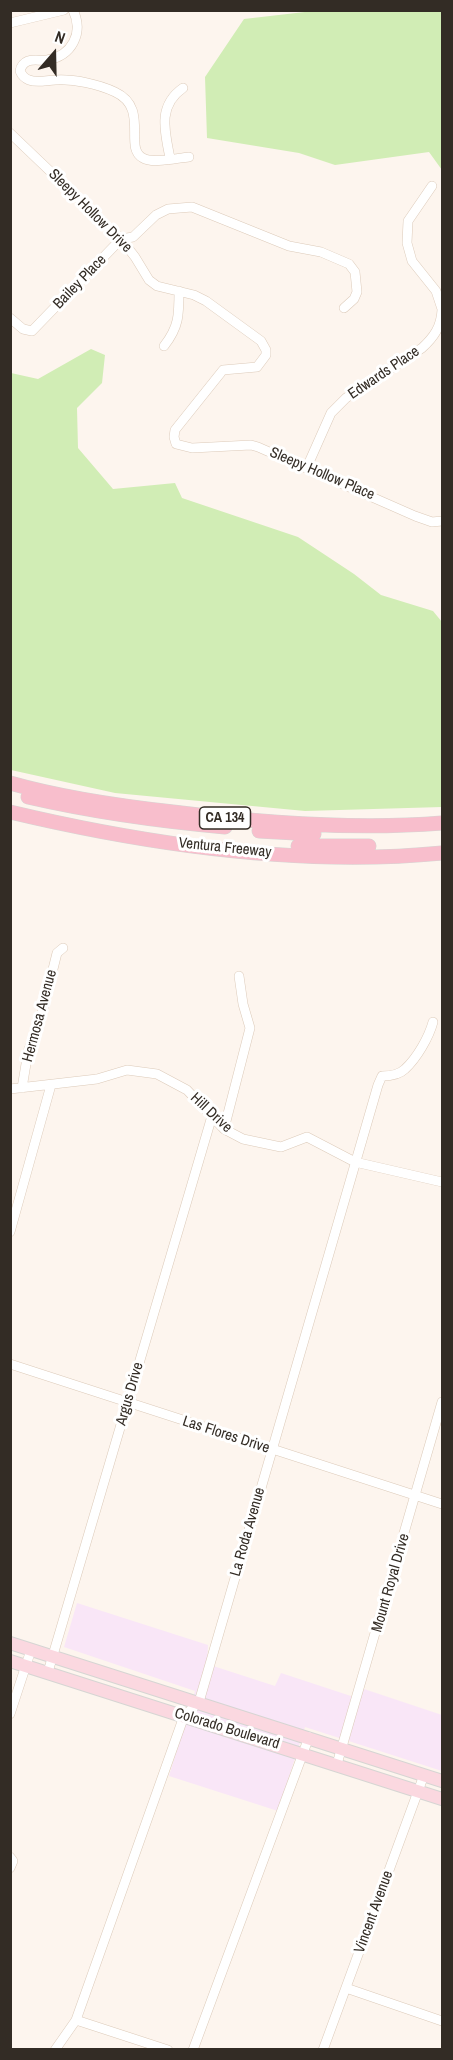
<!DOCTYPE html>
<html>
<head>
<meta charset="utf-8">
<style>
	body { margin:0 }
	#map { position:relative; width:453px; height:2060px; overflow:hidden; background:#fdf5ee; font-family:"Archivo Narrow",sans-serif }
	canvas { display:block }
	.frame { position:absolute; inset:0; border:12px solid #332c25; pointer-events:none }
	.north { position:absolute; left:24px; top:24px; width:60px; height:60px; -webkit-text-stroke:4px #fff; paint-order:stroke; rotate:20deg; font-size:16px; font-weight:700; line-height:24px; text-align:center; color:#332c25 }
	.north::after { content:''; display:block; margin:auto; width:21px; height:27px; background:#332c25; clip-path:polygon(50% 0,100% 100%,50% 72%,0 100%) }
</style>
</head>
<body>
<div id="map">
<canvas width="453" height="2060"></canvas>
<div class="frame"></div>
<div class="north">N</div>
</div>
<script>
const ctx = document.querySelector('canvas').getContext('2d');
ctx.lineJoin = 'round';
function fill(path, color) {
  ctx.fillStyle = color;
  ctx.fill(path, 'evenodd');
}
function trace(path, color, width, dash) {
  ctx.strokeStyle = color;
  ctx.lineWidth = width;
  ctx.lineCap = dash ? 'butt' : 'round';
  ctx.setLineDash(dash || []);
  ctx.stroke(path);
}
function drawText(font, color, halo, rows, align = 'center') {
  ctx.font = font + ' "Archivo Narrow",sans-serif';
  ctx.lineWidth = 6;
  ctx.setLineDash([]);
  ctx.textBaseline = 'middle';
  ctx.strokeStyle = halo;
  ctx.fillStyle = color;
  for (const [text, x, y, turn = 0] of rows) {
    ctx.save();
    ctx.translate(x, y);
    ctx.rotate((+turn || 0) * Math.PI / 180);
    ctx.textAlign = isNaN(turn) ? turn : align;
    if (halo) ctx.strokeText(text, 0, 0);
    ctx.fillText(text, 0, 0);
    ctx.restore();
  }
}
fill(new Path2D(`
	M77,1603L208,1645L207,1664L275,1686L281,1673L360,1699L364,1689L442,1715V1771L305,1727L278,1811L169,1776L195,1691L64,1647Z`), '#f9e6f7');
fill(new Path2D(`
	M322,10L442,11V170L429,152L335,165L299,153L207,138L205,77L244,19Z
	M91,349L105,355L102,383L77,408L78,448L113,489L175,483L182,498L298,537L354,574L381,595L433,611L442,622V807L305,811L115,793L11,770V373L38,379Z`), '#d1edb5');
const minor = new Path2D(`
	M73,10C84,33 72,56 47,60C41,61 34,59 28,61C23,63 21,66 20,71C22,76 24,78 29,80C37,83 47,80 56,80C74,79 98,84 115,92C150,108 123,148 143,158C152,164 177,158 189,157
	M10,23L64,10
	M10,133L121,239L135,257L149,280L157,286L194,295L206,301L261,341L266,350V355L257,367L223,370L175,430L174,437L176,444L192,448L251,445L258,447L415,516L432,522L442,521
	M170,158C165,132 157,106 183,88
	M432,186L408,221L407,243L412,261L436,291L442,309
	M10,318L23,329L32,331L121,239L133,237L156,215L168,209L192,207L289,246L321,252L349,264L355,272L357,292L354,299L344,308
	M164,346C179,327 179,315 179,291
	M307,467L331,413L346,398L422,348C434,337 441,327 442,310
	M22,1088L28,1052L42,1013L57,953L63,948
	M10,1089L97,1079L127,1070L157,1074L187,1090L224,1129L243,1139L281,1147L307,1137L355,1162L442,1182
	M224,1129L250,1028L243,1004L239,976
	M10,1232L51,1085
	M10,1364L442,1504
	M48,1672L212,1116
	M10,1714L31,1650
	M337,1764L442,1402
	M10,1857L13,1861L10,1868
	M346,1988L442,2021
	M76,2020L168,2050
	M55,2050L76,2020L184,1716L199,1702L378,1085L382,1076C390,1076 399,1075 405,1069C417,1058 429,1037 433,1022
	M193,2050L309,1737
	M323,2050L424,1775`);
const major = new Path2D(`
	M10,1643L442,1781
	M10,1661L442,1799`);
const highway = new Path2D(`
	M10,783C63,798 118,806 173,812C262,823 353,830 442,823
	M28,797C93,812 158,821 225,827
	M10,812C149,845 300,867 442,853
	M259,831L314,834
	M298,846H369`);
trace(minor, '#dccab9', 10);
trace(major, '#d6d5d3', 14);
trace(highway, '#d6d5d3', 15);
trace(minor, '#fff', 9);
trace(major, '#fbd8e0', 12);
trace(highway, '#f8becc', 14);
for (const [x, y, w] of [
	[225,818,51]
]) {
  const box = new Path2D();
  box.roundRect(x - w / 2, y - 11, w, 22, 4.5);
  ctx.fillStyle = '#fff';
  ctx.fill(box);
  trace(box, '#332c25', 1.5);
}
drawText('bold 14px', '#332c25', null, [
	["CA 134",225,818]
]);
drawText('15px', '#332c25', '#fff', [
	["Sleepy Hollow Drive",90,211,45],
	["Bailey Place",80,282,-46],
	["Edwards Place",384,373,-34],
	["Sleepy Hollow Place",322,474,23],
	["Ventura Freeway",225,848,6],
	["Hermosa Avenue",40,1016,-75],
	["Hill Drive",211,1113,43],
	["Argus Drive",130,1394,-74],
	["Las Flores Drive",226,1435,18],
	["La Roda Avenue",248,1532,-74],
	["Mount Royal Drive",391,1583,-74],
	["Colorado Boulevard",227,1729,17],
	["Vincent Avenue",374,1912,-70]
]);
</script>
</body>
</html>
